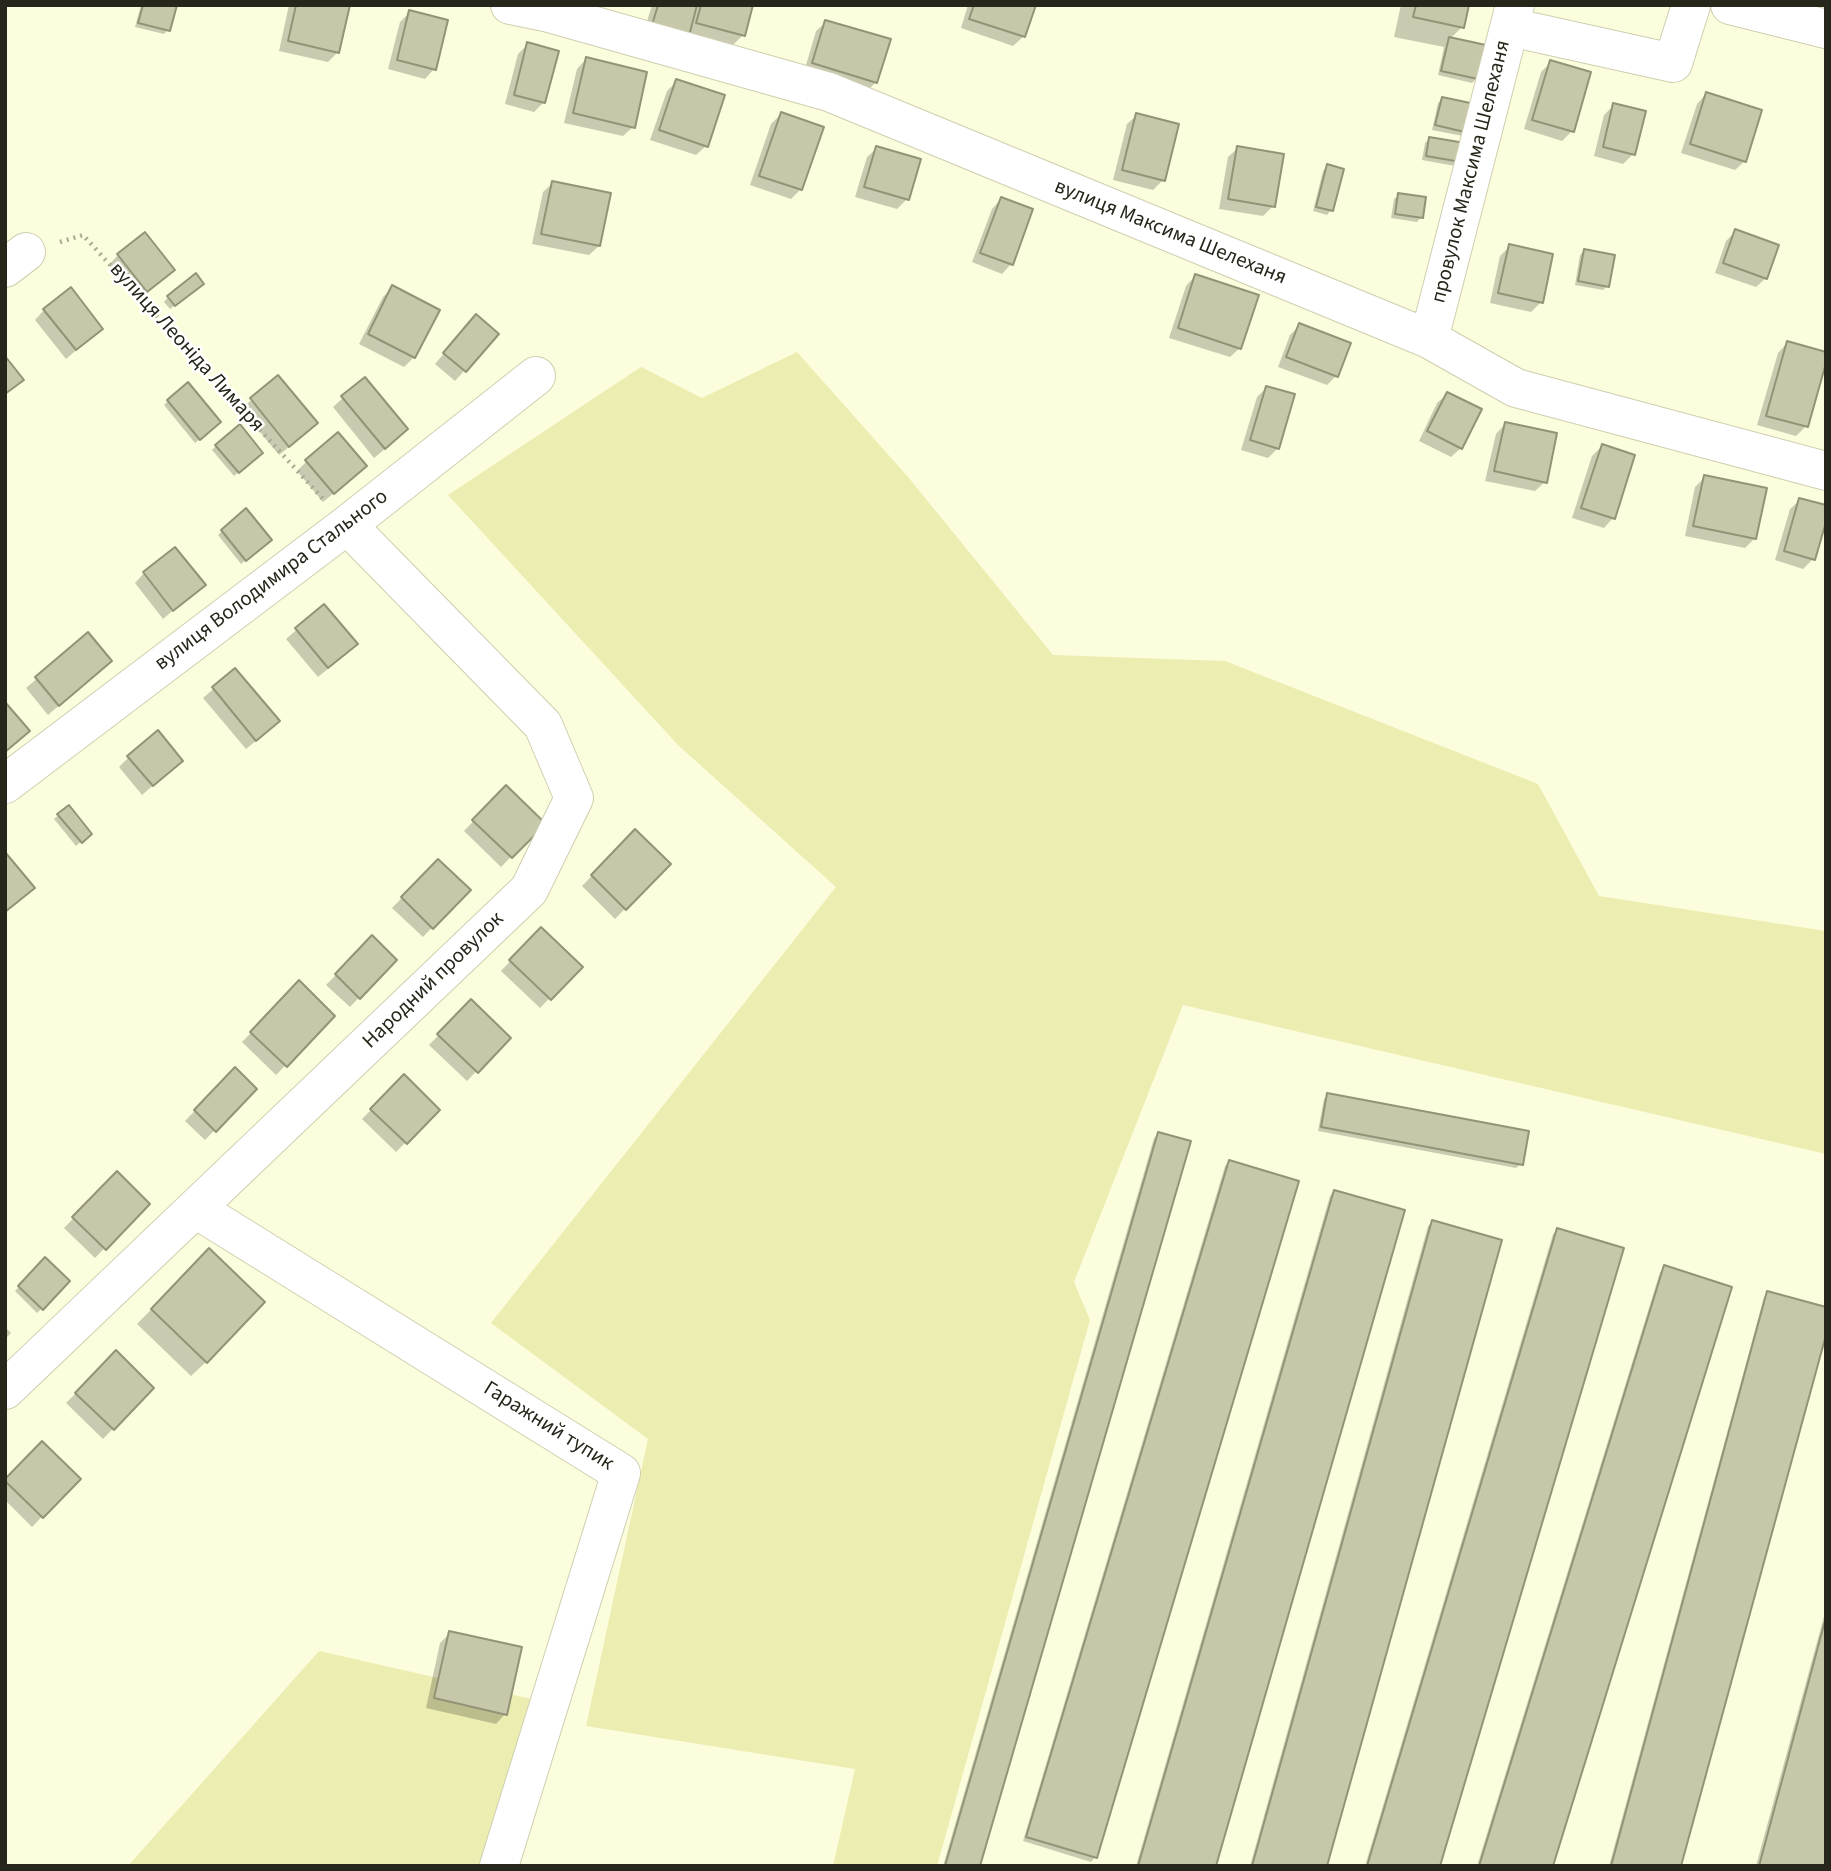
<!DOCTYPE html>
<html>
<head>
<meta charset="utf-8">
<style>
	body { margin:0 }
	#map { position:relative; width:1831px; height:1871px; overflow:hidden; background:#fcfddd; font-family:"Source Sans 3",sans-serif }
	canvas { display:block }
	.frame { position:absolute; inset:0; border:7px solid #26261a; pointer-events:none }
</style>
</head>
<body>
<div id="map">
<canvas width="1831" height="1871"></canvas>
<div class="frame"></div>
</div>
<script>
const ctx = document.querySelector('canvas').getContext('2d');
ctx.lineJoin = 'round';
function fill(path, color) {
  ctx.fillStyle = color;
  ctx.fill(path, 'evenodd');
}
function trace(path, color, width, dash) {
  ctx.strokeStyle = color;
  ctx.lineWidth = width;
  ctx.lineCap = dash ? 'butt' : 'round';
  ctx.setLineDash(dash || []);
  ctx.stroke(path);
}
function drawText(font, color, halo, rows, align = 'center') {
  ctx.font = font + ' "Source Sans 3",sans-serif';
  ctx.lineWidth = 5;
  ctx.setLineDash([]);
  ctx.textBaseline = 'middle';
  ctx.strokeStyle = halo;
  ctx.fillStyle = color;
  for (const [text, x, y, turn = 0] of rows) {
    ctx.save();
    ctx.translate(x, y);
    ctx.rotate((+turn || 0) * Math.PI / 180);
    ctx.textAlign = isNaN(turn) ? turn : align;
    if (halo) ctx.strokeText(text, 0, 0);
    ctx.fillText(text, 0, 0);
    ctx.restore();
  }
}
fill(new Path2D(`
	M797,352L908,477L1053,655L1225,661L1538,784L1599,896L1826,931V1154L1183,1005L1074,1282L1090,1320L937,1866H833L855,1769L586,1726L648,1439L491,1323L836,887L678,745L448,495L641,367L702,398Z
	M319,1651L540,1701L514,1866H128Z`), '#ecedb1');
fill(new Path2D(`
	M141,5H175L168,30L164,34L135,27Z
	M289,5H346L338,52L328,62L279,51Z
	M652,5H751L743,35L733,45L643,35Z
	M968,5H1034L1023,37L1013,46L961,28Z
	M1401,5H1467L1462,27L1450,39L1477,78L1472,83L1438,75L1444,47L1394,37Z
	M410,12L434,69L425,79L388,69L400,22Z
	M826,22L876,82L866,92L804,72L816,31Z
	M528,44L544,102L534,112L505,104L518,54Z
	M586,59L633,127L623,136L564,123L577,69Z
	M1551,62L1572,131L1562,141L1524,129L1541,72Z
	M677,81L706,146L696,155L650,140L667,91Z
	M1706,94L1745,161L1735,170L1681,153L1697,104Z
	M1442,99L1467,132L1463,136L1432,130L1438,103Z
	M1614,105L1633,154L1623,164L1594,156L1604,115Z
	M781,114L801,189L791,199L750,185L771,124Z
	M1137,115L1163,180L1153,190L1113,180L1127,124Z
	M1430,138L1463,144L1455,166L1422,160L1425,143Z
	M877,148L907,199L897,209L855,197L867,157Z
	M1238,148L1273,206L1263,216L1219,209L1228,157Z
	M1327,166L1331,210L1327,215L1313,211L1323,171Z
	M553,183L599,246L589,255L532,244L543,192Z
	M1399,195L1421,217L1417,222L1391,218L1394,199Z
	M1001,199L1011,264L1002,274L972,262L992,209Z
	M1736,231L1766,278L1756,287L1715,273L1726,241Z
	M1510,246L1541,302L1531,312L1490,303L1500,256Z
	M1584,251L1607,286L1603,290L1575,285L1580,255Z
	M118,255L173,270L137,300L109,265Z
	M1195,276L1240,348L1230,357L1169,338L1186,286Z
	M393,287L414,357L404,367L359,344L383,297Z
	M198,288L170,309L164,302L168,297Z
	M44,310L101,329L66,359L35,320Z
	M1300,325L1336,376L1327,385L1278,367L1290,335Z
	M467,326L497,334L455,381L435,364Z
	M1787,343L1806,426L1796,436L1757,425L1778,353Z
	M278,377L306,433L279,455L241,409Z
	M364,379L397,439L374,458L333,407Z
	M1266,388L1278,448L1268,458L1241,450L1257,397Z
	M1447,394L1461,448L1451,457L1419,441L1437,403Z
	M168,401L215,426L195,443L164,405Z
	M1505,424L1545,482L1535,491L1485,481L1496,434Z
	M216,446L257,457L234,476L212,450Z
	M1602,446L1613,518L1604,528L1572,518L1592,456Z
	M307,461L355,476L323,502L297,471Z
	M1705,477L1754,539L1745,548L1685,536L1695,487Z
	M1800,500L1813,559L1803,569L1775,560L1790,509Z
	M222,531L265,544L241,564L218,535Z
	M144,573L203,585L163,619L135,583Z
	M324,606L346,654L318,677L286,639Z
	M88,635L110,661L48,715L26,688Z
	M235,670L268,731L246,749L203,698Z
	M129,757L171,770L142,795L119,767Z
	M506,787L543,824L501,867L464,831Z
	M59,815L90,834L76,846L54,819Z
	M635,831L669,864L615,919L582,886Z
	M438,861L468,890L423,937L392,908Z
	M541,929L580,967L540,1008L501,971Z
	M372,938L395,960L350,1007L326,985Z
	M299,983L333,1016L276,1075L242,1042Z
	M471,1002L508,1038L467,1081L429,1045Z
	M235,1069L255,1089L205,1140L185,1121Z
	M404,1077L438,1110L396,1152L362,1119Z
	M1328,1095L1521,1164L1516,1168L1318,1131L1324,1099Z
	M1159,1134L978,1866H943L1154,1138Z
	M1229,1162L1095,1857L1091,1862L1023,1841L1225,1166Z
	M117,1174L147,1204L95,1258L64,1228Z
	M1334,1191L1214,1866H1136L1330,1196Z
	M1433,1222L1325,1866H1250L1428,1226Z
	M1557,1230L1438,1866H1365L1553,1234Z
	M209,1251L206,1362L191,1376L137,1324Z
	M45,1259L68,1282L37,1313L15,1291Z
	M1665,1267L1552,1866H1477L1660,1272Z
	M1768,1293L1679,1866H1609L1764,1297Z
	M5,1327L11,1333L5,1339Z
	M116,1353L152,1388L103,1439L66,1403Z
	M78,1479L32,1527L5,1500V1481Z
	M1826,1609V1866H1756Z
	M450,1633L505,1714L496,1724L426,1708L440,1643Z`), '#0003');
const building = new Path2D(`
	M143,5H177L170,31L138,23Z
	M296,5H350L339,53L288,41Z
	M658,5H697L689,36L652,25Z
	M701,5H753L745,36L696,23Z
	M974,5H1036L1025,37L969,19Z
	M1416,5H1469L1464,28L1413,17Z
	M409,10L448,20L436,70L397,60Z
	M825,20L891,39L877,83L812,63Z
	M1449,37L1486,45L1478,79L1441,71Z
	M527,42L559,51L545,103L514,95Z
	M586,57L647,72L635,128L573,113Z
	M1550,60L1591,72L1574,132L1532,120Z
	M676,79L725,95L708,147L659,130Z
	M1706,92L1762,110L1746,162L1690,144Z
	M1442,97L1475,104L1469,133L1435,125Z
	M1613,103L1646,111L1635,155L1603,147Z
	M781,112L824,127L802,190L759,176Z
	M1136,113L1179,124L1165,181L1122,170Z
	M1429,137L1465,143L1461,162L1426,156Z
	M876,146L921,159L909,200L864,187Z
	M1237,146L1284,154L1275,207L1228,199Z
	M1327,164L1344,169L1333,211L1316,207Z
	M552,181L611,193L600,246L541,234Z
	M1398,193L1426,197L1423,218L1395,214Z
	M1001,197L1033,209L1013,265L980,253Z
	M1735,229L1779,245L1767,279L1723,263Z
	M145,232L175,270L147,292L117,254Z
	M1509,244L1553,254L1543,303L1498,293Z
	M1584,249L1615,255L1609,287L1578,281Z
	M196,273L204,284L175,306L167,296Z
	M1195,274L1259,295L1241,349L1178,328Z
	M392,285L440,310L415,358L368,334Z
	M71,287L103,329L76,350L43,309Z
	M476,314L499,334L466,372L443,353Z
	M1299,323L1351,343L1338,377L1286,357Z
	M1787,341L1826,352V363L1808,427L1766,416Z
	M5,356L24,380L5,394Z
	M278,375L318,423L289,447L250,398Z
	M365,377L408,429L385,449L341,396Z
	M188,382L221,422L200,440L167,400Z
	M1266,386L1295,394L1279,449L1250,440Z
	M1447,392L1482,409L1462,449L1427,431Z
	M1505,422L1557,433L1547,483L1494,471Z
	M240,424L263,453L239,473L215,445Z
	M338,432L367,466L334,494L305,460Z
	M1602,444L1635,455L1615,519L1581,508Z
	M1704,475L1767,488L1756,539L1693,526Z
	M1799,498L1826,505V522L1815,560L1784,551Z
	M246,508L272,540L246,561L221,530Z
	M175,547L206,585L173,611L143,572Z
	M324,604L358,644L328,668L295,628Z
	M88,632L112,661L59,706L35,677Z
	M235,668L280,721L256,741L212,687Z
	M5,702L30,731L5,752Z
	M158,730L183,761L153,786L127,756Z
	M506,785L546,824L512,858L472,820Z
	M69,805L92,834L82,843L57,814Z
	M635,829L671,864L626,910L591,875Z
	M5,852L35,888L5,912Z
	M438,859L471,890L433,929L401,897Z
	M541,927L583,967L551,1000L509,960Z
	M372,935L397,960L360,999L335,974Z
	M299,980L335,1016L287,1067L250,1032Z
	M471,999L511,1038L478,1073L437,1034Z
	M235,1067L257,1089L216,1132L194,1110Z
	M404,1074L440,1110L407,1144L370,1109Z
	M1327,1093L1529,1131L1523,1165L1321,1127Z
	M1158,1132L1191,1141L980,1866H945Z
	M1229,1160L1299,1181L1097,1858L1026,1837Z
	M117,1171L150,1204L106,1250L72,1217Z
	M1334,1190L1405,1210L1216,1866H1138Z
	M1432,1220L1502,1240L1327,1866H1252Z
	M1557,1228L1624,1248L1440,1866H1367Z
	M209,1248L265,1302L207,1363L151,1309Z
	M45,1257L70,1281L43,1310L18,1286Z
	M1664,1265L1732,1287L1553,1866H1479Z
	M1767,1291L1826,1307V1335L1681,1866H1611Z
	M116,1350L154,1388L114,1430L75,1393Z
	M42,1441L81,1479L43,1518L5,1481V1479Z
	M1826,1617V1866H1759Z
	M449,1631L522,1647L507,1715L434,1698Z`);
fill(building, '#c7c8a9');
trace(building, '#939477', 2);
const minor = new Path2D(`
	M510,5L549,13L829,92L1429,339L1516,388L1826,471
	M1730,5L1826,29
	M1510,27L1673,63L1691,5
	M5,268L26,252
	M1429,339L1515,5
	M5,784L347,525L536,376
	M196,1209L621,1473L499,1866
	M5,1390L529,890L574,798L543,725L347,525`);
trace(minor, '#cecfb0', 40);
trace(new Path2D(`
	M60,242L83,235L323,499`), '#a9aa92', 4.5, [2, 5]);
trace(minor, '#fff', 38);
drawText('21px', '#26261a', '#fff', [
	["провулок Максима Шелеханя",1472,172,-76],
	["вулиця Максима Шелеханя",1170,233,22],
	["вулиця Леоніда Лимаря",186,348,48],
	["вулиця Володимира Стального",272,581,-37],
	["Народний провулок",434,981,-44],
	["Гаражний тупик",548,1427,32]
]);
</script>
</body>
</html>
